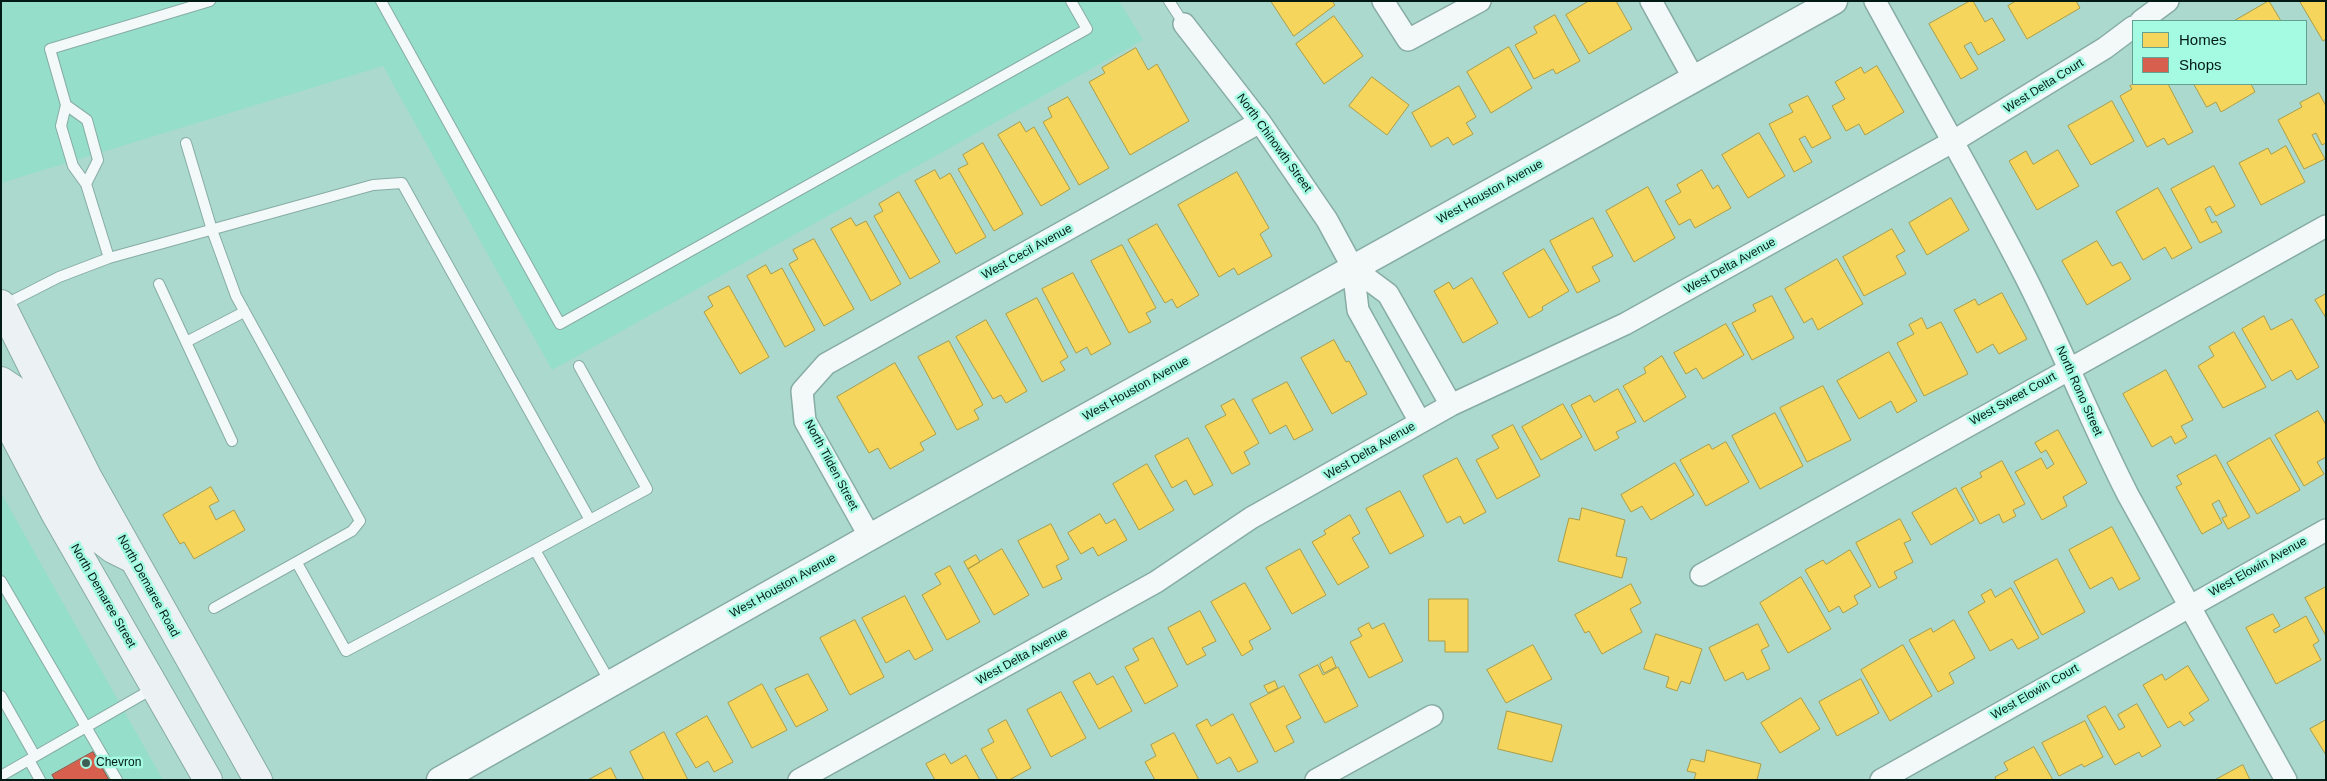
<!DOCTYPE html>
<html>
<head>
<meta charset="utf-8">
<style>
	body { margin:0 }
	#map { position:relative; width:2327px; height:781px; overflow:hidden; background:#abd9cd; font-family:Helvetica,sans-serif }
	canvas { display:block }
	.frame { position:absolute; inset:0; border:2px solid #011b14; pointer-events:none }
	.legend { position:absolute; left:2132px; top:20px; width:175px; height:65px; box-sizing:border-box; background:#a5fae2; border:1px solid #63a190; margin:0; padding:6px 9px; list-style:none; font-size:15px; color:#011b14 }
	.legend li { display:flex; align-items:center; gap:10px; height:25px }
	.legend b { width:25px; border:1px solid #63a190 }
</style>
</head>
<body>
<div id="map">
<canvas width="2327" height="781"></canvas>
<div class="frame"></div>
<ul class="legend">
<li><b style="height:14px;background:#f6d55c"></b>Homes</li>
<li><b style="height:14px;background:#d6604d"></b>Shops</li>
</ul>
</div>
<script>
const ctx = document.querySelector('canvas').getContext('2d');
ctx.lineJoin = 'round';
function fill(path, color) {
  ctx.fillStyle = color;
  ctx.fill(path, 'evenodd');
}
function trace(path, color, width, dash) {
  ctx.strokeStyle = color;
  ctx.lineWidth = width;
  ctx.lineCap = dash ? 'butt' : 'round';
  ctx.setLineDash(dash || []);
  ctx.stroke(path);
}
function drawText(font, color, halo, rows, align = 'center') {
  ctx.font = font + ' Helvetica,sans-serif';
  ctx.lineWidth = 5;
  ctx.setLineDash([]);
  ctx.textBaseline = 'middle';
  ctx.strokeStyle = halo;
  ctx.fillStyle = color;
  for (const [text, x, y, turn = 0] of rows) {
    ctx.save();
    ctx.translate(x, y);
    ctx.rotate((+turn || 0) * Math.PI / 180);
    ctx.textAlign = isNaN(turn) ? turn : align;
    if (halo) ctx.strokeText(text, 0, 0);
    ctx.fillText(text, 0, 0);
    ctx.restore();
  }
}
fill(new Path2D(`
	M1,1H1119L1143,40L552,370L383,66L1,183Z
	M1,493L163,780H1Z`), '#94deca');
const homes = new Path2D(`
	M1271,1H1332L1335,5L1294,36Z
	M1589,1H1616L1632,29L1589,54L1566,15Z
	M1970,1H1973L1985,22L1992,18L2005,40L1978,55L1971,42L1964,46L1978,69L1961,79L1929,24Z
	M2016,1H2076L2080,8L2027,39L2008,6Z
	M2269,1L2281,21H2234Z
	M2326,1V39L2323,41L2300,2Z
	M1555,15L1580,61L1556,74L1553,69L1534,79L1515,45L1537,33L1534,27Z
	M1334,16L1363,56L1324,84L1296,44Z
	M1509,47L1532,88L1491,113L1467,72Z
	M1136,48L1148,70L1157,64L1189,121L1130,155L1089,82L1105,73L1102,68Z
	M1877,66L1904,112L1865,135L1859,124L1846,131L1832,106L1845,99L1835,82L1861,67L1864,73Z
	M1372,77L1409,105L1387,135L1349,106Z
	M2134,84H2168L2193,132L2168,145L2164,138L2147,147L2120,96L2132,89L2130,86Z
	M2194,84H2251L2255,92L2221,112L2216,102L2207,107Z
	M1459,86L1476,117L1466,123L1473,134L1453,145L1448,137L1431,147L1412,113Z
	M2319,93L2326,106V143L2322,145L2316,133L2312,135L2325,159L2304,169L2278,120L2302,107L2300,103Z
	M1808,96L1831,138L1812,148L1805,136L1799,139L1812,162L1794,172L1769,124L1793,112L1789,105Z
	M1068,97L1109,168L1079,185L1043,122L1052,117L1048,108Z
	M2112,101L2134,141L2091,165L2068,126Z
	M1020,122L1026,132L1034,127L1070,189L1041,206L998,135Z
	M1759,133L1785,176L1748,198L1722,155Z
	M983,143L1023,214L994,231L958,169L968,164L963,155Z
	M2286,146L2305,182L2261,205L2239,163L2268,148L2271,154Z
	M2058,150L2079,186L2037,210L2009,161L2026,151L2033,164Z
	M2214,166L2235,206L2216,216L2210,206L2205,209L2212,223L2216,221L2222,232L2200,243L2171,189Z
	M935,170L940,179L950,173L986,237L956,254L915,181Z
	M1702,170L1713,189L1718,185L1731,208L1695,228L1690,219L1679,225L1665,201L1681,192L1677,185Z
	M1237,172L1269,228L1260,234L1272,256L1238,275L1234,268L1219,277L1178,205Z
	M1648,187L1675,238L1634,262L1606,211Z
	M2158,188L2192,248L2172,259L2165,247L2143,260L2116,212Z
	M899,192L940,262L910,279L874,216L883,211L879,204Z
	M1951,198L1969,230L1927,255L1909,223Z
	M851,218L856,226L866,221L901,284L871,301L831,229Z
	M1593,218L1613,256L1592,267L1600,281L1577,293L1550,241Z
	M1157,224L1199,295L1177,308L1172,299L1165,303L1128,240Z
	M1892,229L1905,251L1896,256L1906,274L1864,296L1843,257Z
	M814,239L854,309L824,326L789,264L798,259L793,250Z
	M2097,241L2112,266L2121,262L2131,279L2087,305L2062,261Z
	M1122,245L1156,308L1146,313L1151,322L1129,333L1091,261Z
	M1544,249L1569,291L1542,307L1543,310L1529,318L1503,273Z
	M1837,259L1863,304L1818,330L1812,318L1804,323L1785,289Z
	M766,265L771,274L782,268L815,330L785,347L747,276Z
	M1073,273L1111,344L1091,355L1087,347L1076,353L1042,289Z
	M1472,278L1498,323L1463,343L1434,291L1449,282L1453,289Z
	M729,286L769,357L740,374L704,312L713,306L708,297Z
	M2002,293L2027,339L1999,354L1993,344L1977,353L1954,310L1975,299L1978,305Z
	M2326,294V318L2315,300Z
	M1772,296L1794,338L1752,360L1732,323L1756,311L1753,305Z
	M1037,298L1068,357L1060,362L1065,370L1042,382L1006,314Z
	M2264,316L2271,330L2292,319L2319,367L2297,380L2291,370L2272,381L2242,329Z
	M1922,318L1927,329L1941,322L1968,374L1924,396L1897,343L1914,334L1909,325Z
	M986,320L1027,391L1006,403L1001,395L993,399L956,337Z
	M1726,324L1744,355L1703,379L1696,368L1686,374L1674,353Z
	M2234,332L2266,387L2223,408L2198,366L2214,356L2209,347Z
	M1334,340L1346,362L1349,361L1367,394L1332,414L1301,358Z
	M949,341L983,405L974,410L979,419L957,430L918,357Z
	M1889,352L1917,401L1897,413L1891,401L1859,419L1837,381Z
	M1662,356L1686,397L1644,422L1623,386L1646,373L1644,368Z
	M895,363L936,434L920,443L924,450L890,469L878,448L869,453L837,397Z
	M2166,370L2193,420L2181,426L2187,437L2175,444L2171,436L2152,447L2123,394Z
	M1287,382L1313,430L1294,440L1286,425L1270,434L1252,400Z
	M1823,386L1851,440L1807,462L1780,408Z
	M1618,389L1636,422L1616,432L1619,438L1595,451L1571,405L1590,395L1594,402Z
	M1234,399L1259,443L1244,452L1250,464L1232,474L1205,426L1226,415L1221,406Z
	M1563,404L1582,437L1541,460L1522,427Z
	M2318,411L2326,425V457L2317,462L2324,474L2304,486L2275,435Z
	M1775,413L1803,466L1760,489L1732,436Z
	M1513,425L1540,476L1497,499L1476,460L1499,448L1492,436Z
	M2058,430L2087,483L2063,497L2067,506L2042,520L2015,472L2041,458L2047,469L2054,464L2046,450L2041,453L2035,443Z
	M1188,438L1213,485L1194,495L1186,480L1172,488L1155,456Z
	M2270,438L2300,490L2257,514L2227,463Z
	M1726,442L1749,482L1706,506L1680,460L1709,444L1712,449Z
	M2216,455L2250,517L2228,529L2222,518L2227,516L2219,500L2212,504L2222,523L2202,534L2176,487L2182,484L2177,476Z
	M1457,458L1486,512L1464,524L1460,516L1447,523L1423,476Z
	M2002,461L2025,504L2013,510L2016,516L2003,523L1999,514L1980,524L1961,488L1982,477L1980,473Z
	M1675,463L1694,495L1651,520L1642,506L1631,512L1621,495Z
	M1147,464L1174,510L1139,530L1113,484Z
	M211,487L219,501L209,506L216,520L234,510L245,530L194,559L184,542L180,544L163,515Z
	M1956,488L1974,520L1931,545L1912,513Z
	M1400,491L1424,536L1390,554L1366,509Z
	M1582,508L1625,520L1616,556L1627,558L1622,578L1558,561L1569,518L1579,520Z
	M1100,514L1106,524L1115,519L1127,540L1098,556L1093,547L1081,554L1068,533Z
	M1350,515L1360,533L1352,538L1369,567L1338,585L1312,542L1326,534L1324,531Z
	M1900,519L1911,540L1904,543L1913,562L1894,572L1897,578L1879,588L1856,543Z
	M1051,524L1069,559L1056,566L1062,579L1043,588L1018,541Z
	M2112,527L2140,579L2119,590L2112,577L2090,589L2069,550Z
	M1002,549L1029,595L994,615L968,569Z
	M1300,549L1326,595L1292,614L1266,568Z
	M1850,550L1871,586L1854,596L1858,604L1843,613L1839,606L1829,612L1805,570L1823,560L1826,564Z
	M976,555L980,562L968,569L964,562Z
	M2057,559L2085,612L2042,635L2014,582Z
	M950,566L980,622L947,640L922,595L941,584L935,574Z
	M1801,577L1831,629L1788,653L1760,603Z
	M1245,583L1271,629L1249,641L1253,649L1242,656L1211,602Z
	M1631,584L1641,603L1630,609L1642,632L1602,654L1589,631L1585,633L1575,615Z
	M2326,587V636L2305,598Z
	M2011,588L2039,638L2018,649L2012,639L1990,651L1968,612L1985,602L1981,595L1991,589L1995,597Z
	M905,596L933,650L915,660L909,650L886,663L862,618Z
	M1429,599H1468V652H1445V641H1429Z
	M1200,611L1216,641L1202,648L1206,655L1187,665L1168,628Z
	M2273,614L2280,626L2273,630L2275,633L2306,616L2319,641L2313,645L2321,660L2276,684L2246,628Z
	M855,620L884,677L850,695L820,638Z
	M1954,620L1975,658L1949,673L1954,683L1938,692L1909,640L1931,628L1933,632Z
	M1369,623L1372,629L1384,623L1403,661L1369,678L1350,642L1362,636L1358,629Z
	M1758,624L1769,646L1761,650L1770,669L1747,680L1743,672L1725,681L1709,648Z
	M1656,634L1702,649L1690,684L1681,681L1677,691L1666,687L1669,677L1644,669Z
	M1153,638L1178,686L1145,704L1125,667L1139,660L1133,649Z
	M1533,645L1552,679L1506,703L1487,670Z
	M1903,645L1932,696L1890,721L1861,670Z
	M1332,657L1336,667L1324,673L1320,664Z
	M1318,665L1323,675L1338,667L1358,706L1325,723L1299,675Z
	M2188,666L2209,700L2189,713L2194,720L2184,726L2180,721L2168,728L2143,685L2162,674L2165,680Z
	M1090,673L1097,685L1113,676L1132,711L1099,729L1073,682Z
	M808,674L828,710L796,727L775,689Z
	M1861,679L1879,713L1837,736L1819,702Z
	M1275,681L1278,688L1268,693L1264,686Z
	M762,684L787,730L752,748L728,703Z
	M1284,686L1301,718L1286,726L1294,742L1275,752L1250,704Z
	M1061,692L1086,738L1051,757L1027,710Z
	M1801,698L1820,729L1780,753L1761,723Z
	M2137,704L2161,746L2142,757L2139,752L2115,765L2087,716L2105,706L2119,730L2125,727L2118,715Z
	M1507,711L1562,725L1552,762L1498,749Z
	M1233,714L1258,762L1238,772L1230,757L1217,764L1196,725L1207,719L1211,726Z
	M707,716L733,762L714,772L708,761L696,768L676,734Z
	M1006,720L1031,768L1009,780H998L981,749L994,742L988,730Z
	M2326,720V755L2310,729Z
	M2085,721L2103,757L2084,767L2082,764L2059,776L2042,743Z
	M664,732L688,780H644L630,752Z
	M1174,733L1199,780H1155L1145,762L1156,756L1151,745Z
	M2034,747L2053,780H1996L1995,777L2008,770L2004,763Z
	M1707,750L1761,764L1757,780H1694L1696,773L1687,771L1691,759L1704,762Z
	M945,754L951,764L966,755L980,780H935L926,764Z
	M2243,765L2250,780H2215Z
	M611,768L617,780H588Z`);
fill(homes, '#f6d55c');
trace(homes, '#ac9d46', 1);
const shops = new Path2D(`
	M93,752L109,780H55L52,775Z`);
fill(shops, '#d6604d');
trace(shops, '#964b3c', 1);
const service = new Path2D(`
	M381,1L560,324L1087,29L1071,1
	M1169,1L1184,24
	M66,105L87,120L98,160L86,184
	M186,143L212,230L236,296L360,521L352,531L214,608
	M109,258L373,185L402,183L590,520L535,550L610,682
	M159,284L232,441
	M4,305L59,277L109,258L86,184L73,166L61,126L66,105L50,49L210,1
	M186,342L244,312
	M579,366L647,489L590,520
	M297,563L346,651L535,550
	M1,581L117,780
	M1,696L35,756
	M29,760L40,780
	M1,776L154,688`);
const minor = new Path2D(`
	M1383,1L1408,40L1480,1
	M1651,1L1694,79
	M1875,1C1924,91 1975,179 2022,270C2060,343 2090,421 2128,495L2286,780
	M2141,21L2168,1
	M1184,24L1260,122L1327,220L1353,268L1358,310L1420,422
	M1353,268L1388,294L1451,405
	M870,537L805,421L802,391L826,364L1260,122
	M1701,575L2326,226
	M799,780L1156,582L1251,518L1451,405L1625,324L1952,142L2105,48L2133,27
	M1316,780L1432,716
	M1881,780L2326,530`);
const tertiary = new Path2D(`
	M440,780L870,537L1834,1`);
const secondary = new Path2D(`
	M1,304L87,476L258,780
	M1,381L13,389L47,457L92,533L113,549L131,558
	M1,410L55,513L208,780`);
trace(service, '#87aca3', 12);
trace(minor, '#87aca3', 24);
trace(tertiary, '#87aca3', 29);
trace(secondary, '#87aca3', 30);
trace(service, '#f2f9f8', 10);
trace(minor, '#f2f9f8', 21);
trace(tertiary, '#f2f9f8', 26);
trace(secondary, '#ecf2f3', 28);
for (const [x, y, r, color] of [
	[86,763,5,"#3c5e55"]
]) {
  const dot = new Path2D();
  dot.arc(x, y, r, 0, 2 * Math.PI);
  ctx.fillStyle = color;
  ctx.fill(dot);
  trace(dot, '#a5fae2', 2);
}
drawText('12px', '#011b14', '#a5fae2', [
	["West Delta Court",2044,86,-32],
	["North Chinowth Street",1274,143,54],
	["West Houston Avenue",1490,192,-29],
	["West Cecil Avenue",1027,252,-29],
	["West Delta Avenue",1730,266,-29],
	["West Houston Avenue",1136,389,-29],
	["North Rono Street",2079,391,66],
	["West Sweet Court",2013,399,-29],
	["West Delta Avenue",1370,451,-30],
	["North Tilden Street",831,465,62],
	["West Elowin Avenue",2258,567,-29],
	["North Demaree Road",148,586,61],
	["West Houston Avenue",783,586,-29],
	["North Demaree Street",103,596,60],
	["West Delta Avenue",1022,657,-29],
	["West Elowin Court",2035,692,-30]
]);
drawText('12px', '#011b14', '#a5fae2', [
	["Chevron",96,763]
], 'left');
</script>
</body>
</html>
